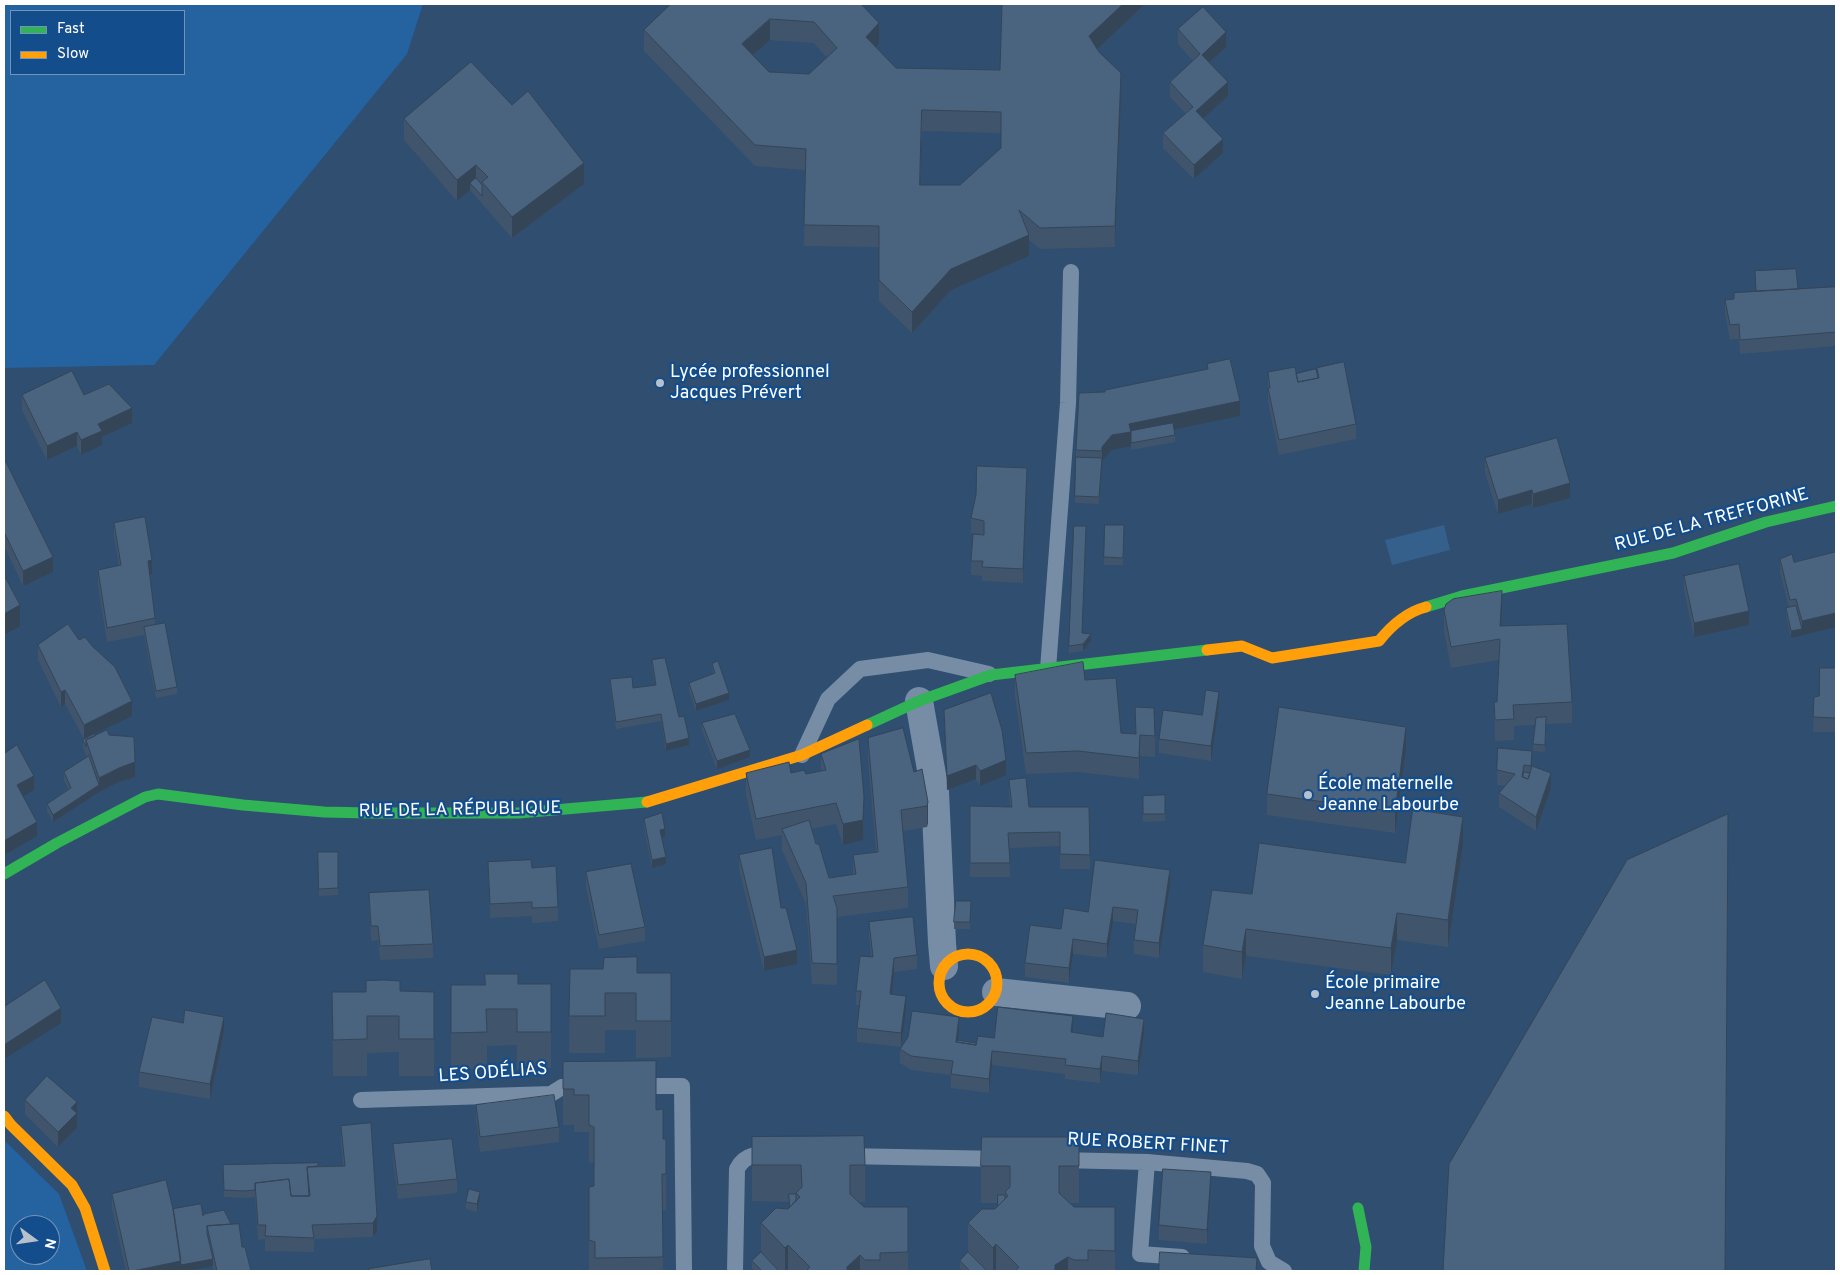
<!DOCTYPE html>
<html>
<head>
<meta charset="utf-8">
<style>
	body { margin:0 }
	#map { position:relative; width:1840px; height:1275px; overflow:hidden; background:#2f4e70; font-family:Overpass,sans-serif }
	canvas { display:block }
	.frame { position:absolute; inset:0; border:5px solid #fff; pointer-events:none }
	.legend { position:absolute; left:10px; top:10px; width:175px; height:65px; box-sizing:border-box; background:#144d8b; border:1px solid #7294b9; margin:0; padding:6px 9px; list-style:none; font-size:15px; color:#fff }
	.legend li { display:flex; align-items:center; gap:10px; height:25px }
	.legend b { width:25px; border:1px solid #7294b9 }
	.north { position:absolute; left:10px; top:1215px; width:50px; height:50px; box-sizing:border-box; background:#144d8b; border:1px solid #7294b9; border-radius:50%; rotate:104deg; font-size:14px; font-weight:700; line-height:20px; text-align:center; color:#fff }
	.north::after { content:''; display:block; margin:auto; width:18px; height:22px; background:#b6c1cd; clip-path:polygon(50% 0,100% 100%,50% 72%,0 100%) }
</style>
</head>
<body>
<div id="map">
<canvas width="1840" height="1275"></canvas>
<div class="frame"></div>
<ul class="legend">
<li><b style="height:6px;background:#30b455"></b>Fast</li>
<li><b style="height:6px;background:#ff9f0a"></b>Slow</li>
</ul>
<div class="north">N</div>
</div>
<script>
const ctx = document.querySelector('canvas').getContext('2d');
ctx.lineJoin = 'round';
function fill(path, color) {
  ctx.fillStyle = color;
  ctx.fill(path, 'evenodd');
}
function trace(path, color, width, dash) {
  ctx.strokeStyle = color;
  ctx.lineWidth = width;
  ctx.lineCap = dash ? 'butt' : 'round';
  ctx.setLineDash(dash || []);
  ctx.stroke(path);
}
function drawText(font, color, halo, rows, align = 'center') {
  ctx.font = font + ' Overpass,sans-serif';
  ctx.lineWidth = 4.5;
  ctx.setLineDash([]);
  ctx.textBaseline = 'middle';
  ctx.strokeStyle = halo;
  ctx.fillStyle = color;
  for (const [text, x, y, turn = 0] of rows) {
    ctx.save();
    ctx.translate(x, y);
    ctx.rotate((+turn || 0) * Math.PI / 180);
    ctx.textAlign = isNaN(turn) ? turn : align;
    if (halo) ctx.strokeText(text, 0, 0);
    ctx.fillText(text, 0, 0);
    ctx.restore();
  }
}
fill(new Path2D(`
	M4,4H423L407,54L154,365L4,368ZM11,11H184V74H11Z
	M4,1140L59,1194L87,1271H4ZM20,1225H50V1255H20Z`), '#2562a0');
fill(new Path2D(`
	M1444,525L1450,550L1392,565L1385,540Z`), '#36608c');
trace(new Path2D(`
	M1048,669L1068,403L1071,272
	M802,755L828,699L860,669L928,660L989,674
	M635,1086H682L684,1271
	M361,1100L551,1094L562,1087L585,1086
	M844,1156L1002,1159
	M1059,1160L1147,1162L1247,1171L1257,1174L1263,1183L1262,1246L1269,1262L1284,1271
	M1147,1162L1140,1254L1182,1257
	M735,1271L737,1169C745,1153 758,1154 774,1155`), '#768da5', 16);
trace(new Path2D(`
	M919,701L935,792L942,943L944,966
	M996,992L1127,1006`), '#768da5', 28);
trace(new Path2D(`
	M1426,607L1462,596L1673,553L1766,522L1836,506
	M867,725L919,701L991,675L1207,650
	M4,874L57,843L145,797L158,794L243,805L324,812L369,813H519L647,802
	M1358,1208L1366,1247L1364,1271`), '#30b455', 11);
trace(new Path2D(`
	M1207,650L1242,646L1272,658L1379,641C1391,626 1407,612 1426,607
	M647,802L802,755L867,725
	M939 983a29 29 0 1 1 58 0a29 29 0 1 1-58 0Z
	M4,1116L11,1125L72,1185L85,1208L105,1271`), '#ff9f0a', 11);
fill(new Path2D(`
	M861,4L879,44L876,47L896,68L1000,70L1002,4H1145L1098,49L1121,94L1115,247L1040,249L1029,240V256L951,290L912,333L879,301V247L804,246L805,170L755,166L644,51V30ZM770,40L814,43L827,58L809,74L769,72L753,56ZM922,131L1001,133V148L960,185H920Z
	M1178,29L1226,47L1209,63L1228,96L1204,118L1223,153L1194,179L1163,148V133L1186,114L1170,97V82L1193,61L1178,44Z
	M404,119L584,184L512,238L470,190L457,201L404,140Z
	M1836,280V346L1740,354L1739,339H1730L1725,314V300L1798,289L1836,287Z
	M1207,364L1240,416L1174,429L1175,435V442L1131,450V446L1112,450L1102,461L1099,504L1075,503L1076,450L1105,392L1207,369Z
	M1317,368L1356,424V439L1279,455L1268,402V372L1317,375Z
	M22,395H84L132,423L102,437V445L81,455L77,446L47,460L22,410Z
	M1485,458L1570,498L1533,508L1532,504L1498,514L1485,473Z
	M4,463L53,572L23,586L4,546Z
	M1027,482L1023,583L982,581V576L971,575V561L980,534L971,533V518Z
	M114,523L152,574L150,575L155,618V625L177,687V694L156,698L144,635L107,642L98,585V570L119,566L114,537Z
	M1124,533L1123,565H1104V557Z
	M1780,559L1794,562L1836,627L1791,638L1786,615V608L1789,607L1780,573Z
	M1684,576L1749,625L1694,637L1684,590Z
	M1444,610L1502,612L1501,626L1572,702V723L1546,724L1545,752L1533,751L1535,725L1514,726V740L1495,741L1494,702H1497L1499,660L1451,668L1444,631Z
	M1082,633L1091,641L1083,651L1069,653V646Z
	M38,645L132,716L94,734L95,736L109,735L135,777L119,782L99,792L53,822L47,811V804L68,789L64,780V772L87,758L83,747V740L84,739L65,704L61,707L38,660Z
	M652,660L679,717L689,745L666,751L661,721L616,729L610,686V679L633,688L655,685L652,667Z
	M712,664L729,700L696,711L689,690V683L713,674Z
	M1836,668V732H1813L1814,697L1819,696Z
	M1015,675L1085,680L1121,733L1136,734L1135,707L1155,736V757L1140,756L1139,779L1078,772L1026,774L1015,696Z
	M1219,706L1211,761L1159,753V739L1202,715Z
	M944,710L1006,775L980,786L976,779L947,790Z
	M702,723L750,757L717,769L702,730Z
	M868,738L914,772L928,802L927,827L903,831L908,887V908L837,917V985L812,984L806,904L782,850V835L756,840L746,794V773H791L806,774L821,771V754L864,818L863,840L843,845L836,824L812,829L829,878L853,874V855L876,852L868,759Z
	M1406,748L1395,833L1267,815V794Z
	M1498,748L1532,767L1551,788L1536,831L1499,807V793L1505,786L1497,785Z
	M1009,780L1029,807H1089L1090,869H1060V846L1009,848L1010,877H970V806L1010,807L1009,795Z
	M1165,795V821L1143,822V796Z
	M644,819L665,836L661,837L666,864L652,868L644,827Z
	M1463,844L1448,947L1397,940L1391,975L1246,956L1242,979L1203,972V945L1252,894L1405,863Z
	M318,852H338V895L319,896Z
	M739,855L781,908L797,964L764,971L739,869Z
	M488,862L532,868L558,907V921L532,923V916L490,918Z
	M586,872L645,927V941L599,949L586,887Z
	M1170,884L1159,958L1134,954V940L1136,924L1113,921L1107,958L1073,954L1069,983L1025,977V963L1061,929L1088,912Z
	M369,893L433,944V958L380,960L378,940L371,941L369,907Z
	M971,901L970,929H954V922Z
	M869,922L917,955V969L894,972L891,994L906,1010L901,1047L857,1042V1028L860,1005H856V991L871,957L869,936Z
	M570,969L637,973H671V1057L636,1058V1030H605V1053H569Z
	M551,984V1068L517,1069V1045L487,1046V1069H451V985Z
	M332,992H434V1076H399V1052L367,1053V1076H333Z
	M183,1023L224,1031L210,1099L139,1087V1072Z
	M959,1031L958,1040L976,1043L994,1038L1073,1033L1103,1037L1144,1033L1138,1075L1102,1071L1100,1083L1065,1079V1074L992,1065L989,1093L951,1088V1075L911,1070L900,1063V1049Z
	M563,1062L656,1110L663,1139H666V1210H663V1271H589V1187L594,1186V1163L589,1162V1132H574V1125H563Z
	M25,1100L77,1102V1128L58,1147L25,1114Z
	M476,1105L559,1127V1142L480,1152L476,1119Z
	M341,1126L377,1231L373,1237L314,1239V1252L265,1251V1239L258,1240L255,1197L244,1198L224,1197L223,1165L343,1166L341,1141Z
	M752,1137L865,1165V1202H858L864,1207H908V1271H755L752,1268V1261L761,1252V1223L788,1209L789,1208V1202L752,1201Z
	M1079,1137V1203H1070L1074,1207H1115V1271H963L960,1268V1261L968,1252V1223L995,1209L998,1206V1203H981V1166Z
	M393,1144L457,1179V1193L398,1199L393,1159Z
	M1211,1186L1207,1244L1159,1240V1225Z
	M112,1194L203,1216L242,1247L251,1271H214L212,1266L187,1271H126L112,1208Z
	M480,1199L477,1212L466,1209V1202Z`), '#40556c');
fill(new Path2D(`
	M1123,4H1145L1089,57V36Z
	M770,19V40L742,65V44Z
	M879,23V44L866,58V37Z
	M1226,32V47L1202,69V55Z
	M1121,73V94L1115,247V226Z
	M1228,82V96L1196,125V111Z
	M922,110V131L920,206V185Z
	M1223,139V153L1194,179V165Z
	M584,163V184L512,238V217Z
	M476,165V186L470,183V190L457,201V180Z
	M1029,235V256L951,290L912,333V312L951,269Z
	M1240,401V416L1131,438V446L1112,450L1102,461L1099,504L1102,458V447L1112,435L1129,424Z
	M132,408V423L102,437V445L81,455V440L98,424Z
	M77,432V446L47,460V446Z
	M1027,468V482L1023,583V569Z
	M1570,483V498L1533,508V494Z
	M1532,490V504L1498,514V500Z
	M53,557V572L23,586V571Z
	M152,560V574L148,575V561Z
	M1502,591V612L1500,647V626Z
	M20,605V626L4,635V614Z
	M1749,611V625L1694,637V623Z
	M1836,613V627L1791,638V631L1802,629V621Z
	M1091,634V641L1083,651V644Z
	M65,690V704L61,707V692Z
	M1219,692V706L1211,761V746Z
	M729,693V700L696,711V704Z
	M132,701V716L84,739V725Z
	M1406,727V748L1395,833V812Z
	M1140,735V756L1139,779V758Z
	M689,738V745L666,751V744Z
	M750,750V757L717,769V761Z
	M1006,760V775L980,786V771Z
	M135,762V777L119,782L99,792L53,822V815L99,785V778L119,768Z
	M976,765V779L947,790V776Z
	M1551,773V788L1536,831V817Z
	M34,776V790L17,800V785Z
	M864,797L863,840L843,845V824Z
	M928,802V823L927,827V806Z
	M1463,817V844L1448,947V920Z
	M37,822V836L4,855V841Z
	M665,829V836L660,838V830Z
	M666,857V864L652,868V860Z
	M1170,870V884L1159,958V943Z
	M1113,907V921L1107,958V944Z
	M1397,913V940L1391,975V948Z
	M1246,929V956L1242,979V952Z
	M1073,939V954L1069,983V968Z
	M797,950V964L764,971V957Z
	M894,958V972L890,1008V994Z
	M906,996V1010L901,1047V1033Z
	M61,1008V1023L4,1059V1045Z
	M1073,1016V1031L1071,1047V1032Z
	M224,1017V1031L210,1099V1084Z
	M959,1017V1031L957,1049L956,1042Z
	M1144,1019V1033L1138,1075V1061Z
	M992,1051V1065L989,1093V1079Z
	M1102,1056V1071L1100,1083V1069Z
	M77,1102V1128L58,1147V1132L71,1108Z
	M1211,1172V1186L1207,1244V1230Z
	M480,1192V1199L477,1212V1204Z
	M377,1216V1231L373,1237V1223Z
	M996,1244V1271H993V1248Z
	M788,1245V1271H785V1248Z
	M860,1255V1271H847V1267Z
	M1068,1257V1271H1055V1265Z
	M213,1259V1266L187,1271H133L181,1261Z`), '#344558');
const building = new Path2D(`
	M671,4H861L879,23L866,37L896,68L1000,70L1002,4H1123L1089,36L1099,52L1121,73L1115,226L1040,228L1019,210L1029,235L951,269L912,312L879,280V226L804,225L806,149L755,145L644,30ZM770,19L814,22L837,48L809,74L769,72L742,44ZM922,110L1001,112V148L960,185H920Z
	M1203,7L1226,32L1202,55L1228,82L1196,111L1223,139L1194,165L1163,133L1193,107L1170,82L1200,54L1178,29Z
	M471,62L512,105L528,91L584,163L512,217L482,182L488,177L476,165L457,180L404,119Z
	M476,178L482,185V196L470,183Z
	M1796,269L1798,289L1756,291L1755,271Z
	M1836,287V332L1740,340L1739,324L1730,325L1725,300L1734,299V293Z
	M1230,359L1240,401L1129,424L1131,432L1112,435L1102,447V451L1076,450L1079,393L1105,392V390L1208,369L1207,364Z
	M1344,362L1356,424L1279,440L1268,388H1270L1268,372L1295,367L1298,382L1319,378L1317,368Z
	M1316,369L1318,378L1298,382L1296,374Z
	M72,371L84,395L109,384L132,408L98,424L102,431L81,440L77,432L47,446L22,395Z
	M1173,423L1175,435L1131,443V431Z
	M1557,438L1570,483L1533,494L1532,490L1498,500L1485,458Z
	M1076,457L1102,458L1099,497L1075,496Z
	M6,462L53,557L23,571L4,532V463Z
	M977,466L1027,468L1023,569L982,567L983,561H971L973,534L984,535V521L971,518L976,495Z
	M145,517L152,560L148,561L155,618L107,628L98,570L121,565L114,523Z
	M1105,525H1124L1123,558L1104,557Z
	M1074,526H1086L1082,633L1091,634L1083,644L1069,646Z
	M1836,552V613L1802,621L1796,599L1790,600L1780,559L1792,554L1794,562Z
	M1739,564L1749,611L1694,623L1684,576Z
	M4,575L20,605L4,614Z
	M1502,591L1500,626L1567,624L1572,702L1513,705L1514,719L1495,720L1494,702H1497L1500,639L1451,647L1444,610L1446,604L1453,599Z
	M1796,606L1802,629L1791,631L1786,608Z
	M165,623L177,687L156,691L144,627Z
	M68,624L79,640L85,637L92,646L115,667L132,701L84,725L65,690L61,692L38,645Z
	M665,658L679,717L684,716L689,738L666,744L661,714L616,722L610,679L632,677L633,688L656,685L652,660Z
	M718,661L729,693L696,704L689,683L715,673L712,664Z
	M1083,662L1085,680L1116,678L1121,733L1136,734L1135,707L1154,708L1155,736L1140,735L1139,758L1078,751L1026,753L1015,675Z
	M1820,668H1836V718L1813,717L1814,697L1819,696Z
	M1206,690L1219,692L1211,746L1159,739L1163,710L1202,715Z
	M991,693L1002,730L1006,760L980,771L976,765L947,776L944,710Z
	M1279,707L1406,727L1395,812L1267,794Z
	M735,714L750,750L717,761L702,723Z
	M1546,717L1545,745L1533,744L1536,718Z
	M903,728L914,772L922,769L928,802L927,806L901,810L908,887L833,896L837,908V964L812,963L806,883L782,829L809,820L816,844H819L829,878L856,874L853,855L878,852L868,738Z
	M107,730L109,735L134,737L135,762L119,768L99,778L86,740Z
	M94,734L95,736L86,740V747L83,740Z
	M859,739L864,797L863,820L843,824L836,803L756,819L746,773L789,762L791,773L804,770L806,774L826,770L821,754Z
	M17,745L34,776L17,785L37,822L4,841V754Z
	M1498,748L1532,751L1531,766L1524,765L1522,777L1528,779L1532,766L1551,773L1536,817L1499,793L1515,774L1497,770Z
	M89,756L99,785L53,815L47,804L71,788L64,772Z
	M1524,772L1530,773L1528,779L1523,777Z
	M1026,778L1029,807H1089L1090,855L1060,854V832L1008,833L1010,863H970V806L1012,807L1009,780Z
	M1165,795V814H1143V796Z
	M1413,809L1463,817L1448,920L1397,913L1391,948L1246,929L1242,952L1203,945L1212,890L1252,894L1259,843L1405,863Z
	M662,813L665,829L660,830L666,857L652,860L644,819Z
	M1728,814L1725,1271H1443L1449,1164L1627,860Z
	M772,848L781,908H786L797,950L764,957L739,855Z
	M318,852H338V888L319,889Z
	M531,860L532,868L556,866L558,907L532,908V902L490,904L488,862Z
	M1095,860L1170,870L1159,943L1134,940L1138,910L1113,907L1107,944L1073,939L1069,968L1025,963L1030,925L1061,929L1064,908L1088,912Z
	M631,864L645,927L599,935L586,872Z
	M429,890L433,944L380,946L378,926H371L369,893Z
	M956,901H971L970,922H954Z
	M913,917L917,955L894,958L890,994L906,996L901,1033L857,1028L861,991H856L860,956L873,957L869,922Z
	M637,957V973H671V1021H636V993H605V1016H569L570,969H603L604,958Z
	M485,974H518V984H551V1032H517V1009H486L487,1032L451,1033V985H485Z
	M45,980L61,1008L4,1045V1007Z
	M384,980L400,981V991L434,992V1039H399V1016H367V1039L333,1040L332,992H366V981Z
	M998,1007L1073,1016L1071,1032L1103,1037L1106,1013L1144,1019L1138,1061L1102,1056L1100,1069L1065,1065L1066,1059L992,1051L989,1079L951,1074L953,1061L911,1056L900,1049L908,1037L912,1011L959,1017L956,1042L976,1045L978,1036L994,1038Z
	M185,1010L224,1017L210,1084L139,1072L152,1017L183,1023Z
	M957,1040L976,1043V1045L957,1042Z
	M656,1061V1110L663,1109V1139H666V1174H662L663,1257L595,1258V1242L589,1240V1187L594,1186V1127L589,1125V1095H574V1089H563V1062Z
	M47,1076L77,1102L71,1108L77,1113L58,1132L25,1100Z
	M554,1095L559,1127L480,1137L476,1105Z
	M371,1123L377,1216L373,1223L312,1225L314,1238L265,1236L266,1225H258L255,1183L289,1179L291,1196H310L307,1167L345,1166L341,1126Z
	M864,1136L865,1165H850V1194L864,1207H908V1252L880,1253V1260H865L860,1255L847,1267V1271H808L807,1270L810,1267L788,1245L785,1248L761,1223L776,1208L788,1209L800,1197L796,1193L802,1187L801,1165H752V1137Z
	M982,1137H1079V1166H1059V1193L1074,1207H1115V1251L1088,1250V1260H1074L1068,1257L1055,1265V1271H1017L1016,1270L1019,1267L996,1244L993,1248L968,1223L982,1209H995L1008,1196L1005,1192L1010,1187V1166H981Z
	M452,1139L457,1179L398,1185L393,1144Z
	M318,1163V1166L307,1167L309,1196H291L289,1179L255,1183V1190L244,1191L224,1190L223,1165Z
	M1163,1169L1211,1172L1207,1230L1159,1225Z
	M166,1180L174,1213L181,1261L133,1271H129L112,1194Z
	M469,1189L480,1192L477,1204L466,1202Z
	M789,1194H796V1200L790,1207Z
	M998,1195H1005V1199L998,1206Z
	M201,1204L203,1216L204,1214L224,1210L231,1224L207,1226V1233L213,1259L181,1265L173,1209Z
	M239,1224L242,1247H245L251,1271H217L207,1226Z
	M761,1252L779,1271H762L752,1261Z
	M968,1252L987,1271H970L960,1261Z
	M1160,1252L1257,1258L1256,1271H1159Z
	M430,1259L432,1271H369V1269Z`);
fill(building, '#4a637e');
trace(building, '#344558', 1);
for (const [x, y, r, color] of [
	[660,383,5,"#b6c1cd"],
	[1308,795,5,"#b6c1cd"],
	[1315,994,5,"#b6c1cd"]
]) {
  const dot = new Path2D();
  dot.arc(x, y, r, 0, 2 * Math.PI);
  ctx.fillStyle = color;
  ctx.fill(dot);
  trace(dot, '#144d8b', 2);
}
drawText('18px', '#fff', '#144d8b', [
	["Lycée professionnel",670,373],
	["Jacques Prévert",670,394],
	["École maternelle",1318,785],
	["Jeanne Labourbe",1318,806],
	["École primaire",1325,984],
	["Jeanne Labourbe",1325,1005]
], 'left');
drawText('18px', '#fff', '#144d8b', [
	["RUE DE LA TREFFORINE",1712,521,-15],
	["RUE DE LA RÉPUBLIQUE",460,811,-1],
	["LES ODÉLIAS",493,1074,-4],
	["RUE ROBERT FINET",1148,1145,3]
]);
</script>
</body>
</html>
